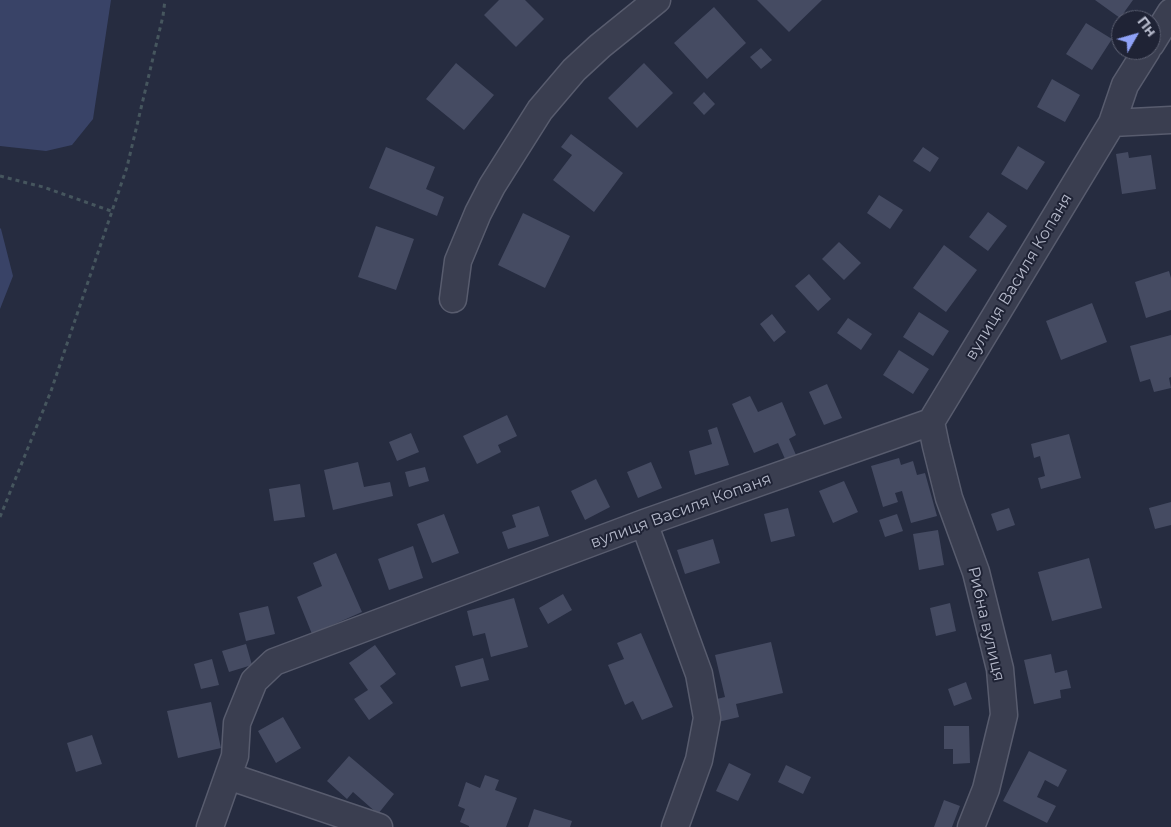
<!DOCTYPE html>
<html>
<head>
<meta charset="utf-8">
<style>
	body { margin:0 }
	#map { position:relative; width:1171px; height:827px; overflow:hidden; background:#262c40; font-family:Montserrat,sans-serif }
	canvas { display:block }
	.north { position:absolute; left:1111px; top:10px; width:50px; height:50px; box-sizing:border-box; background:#1f2335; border:1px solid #5b5f71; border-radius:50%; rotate:52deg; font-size:14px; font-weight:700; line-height:20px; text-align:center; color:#b6bacb }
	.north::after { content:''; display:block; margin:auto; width:18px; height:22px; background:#8fa2f7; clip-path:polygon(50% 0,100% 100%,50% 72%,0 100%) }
</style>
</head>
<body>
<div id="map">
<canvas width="1171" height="827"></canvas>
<div class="north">Пн</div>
</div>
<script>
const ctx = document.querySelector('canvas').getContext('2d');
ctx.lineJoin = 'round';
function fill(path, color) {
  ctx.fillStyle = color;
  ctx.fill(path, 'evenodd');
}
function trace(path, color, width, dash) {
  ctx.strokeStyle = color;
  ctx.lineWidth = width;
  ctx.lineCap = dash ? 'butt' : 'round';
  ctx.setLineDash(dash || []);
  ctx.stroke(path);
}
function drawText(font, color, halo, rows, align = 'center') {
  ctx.font = font + ' Montserrat,sans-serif';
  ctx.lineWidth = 4;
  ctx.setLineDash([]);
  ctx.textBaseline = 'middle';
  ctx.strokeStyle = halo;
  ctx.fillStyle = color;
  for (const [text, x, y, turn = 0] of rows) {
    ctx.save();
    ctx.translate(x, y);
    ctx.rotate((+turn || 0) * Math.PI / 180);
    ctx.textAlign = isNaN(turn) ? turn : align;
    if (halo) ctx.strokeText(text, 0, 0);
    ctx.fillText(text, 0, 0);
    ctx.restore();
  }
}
fill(new Path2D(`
	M0,0H111L93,119L72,145L46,151L0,146Z
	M0,228L1,229L13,276L0,309Z`), '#394367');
fill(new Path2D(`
	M499,0H525L544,19L516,47L484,15Z
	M757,0H822L789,32Z
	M1095,0H1133L1120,18Z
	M714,7L746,43L707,79L674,43Z
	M1086,23L1112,39L1092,70L1066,54Z
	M761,48L772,60L761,69L750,57Z
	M456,63L494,95L464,130L426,99Z
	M644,63L673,93L637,128L608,98Z
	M1052,79L1080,95L1065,122L1037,107Z
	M704,92L715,104L704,115L693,103Z
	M571,134L623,173L594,212L553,180L572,155L561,147Z
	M1018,146L1045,162L1027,190L1001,174Z
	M386,147L435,167L426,189L444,197L437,216L369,188Z
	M923,147L939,158L930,172L913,161Z
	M1128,152L1129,158L1151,155L1156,189L1122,194L1116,154Z
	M879,195L903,210L890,229L867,213Z
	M988,212L1007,226L988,251L969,237Z
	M523,213L570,236L545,288L498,265Z
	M376,226L414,239L396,290L358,277Z
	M839,242L861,263L844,280L822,259Z
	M944,245L977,270L946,312L913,288Z
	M1169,271L1171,278V310L1146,318L1135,282Z
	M809,274L831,299L818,311L795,286Z
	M1092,303L1107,342L1061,360L1046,321Z
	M919,312L949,331L933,356L903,337Z
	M772,314L786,332L774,342L760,324Z
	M848,318L872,334L861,350L837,333Z
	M1171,335V377L1169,378L1171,388L1154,392L1150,379L1140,382L1130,346Z
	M899,350L929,369L913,394L883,375Z
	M827,384L842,418L824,425L809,392Z
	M750,396L758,412L782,402L796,435L789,439L796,455L785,459L778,443L754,453L732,404Z
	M507,415L517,436L498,445L501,452L477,464L463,436Z
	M717,427L729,465L695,475L689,451L712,444L708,430Z
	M411,433L419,452L397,461L389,442Z
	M1069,434L1081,478L1041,489L1038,478L1045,476L1040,456L1034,458L1031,444Z
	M899,458L901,465L913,461L917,475L925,473L937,516L911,523L902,491L895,493L898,502L883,507L871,466Z
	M358,462L364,487L390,482L393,496L333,510L324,470Z
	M651,462L662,488L638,498L627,472Z
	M425,467L429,481L409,487L405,472Z
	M596,479L610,507L585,520L571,491Z
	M844,481L858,512L833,523L819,491Z
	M300,484L305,517L274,521L269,489Z
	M1171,502V525L1155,529L1149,508Z
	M539,506L549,536L508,549L502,532L516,527L512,515Z
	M788,508L795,536L771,542L764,514Z
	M1009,508L1015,525L997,531L991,514Z
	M444,514L459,553L432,563L417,524Z
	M897,514L903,531L885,537L879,520Z
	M938,530L944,565L919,570L913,534Z
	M713,539L720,563L685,574L677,550Z
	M413,546L423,578L389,590L378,559Z
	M336,553L362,612L312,634L297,597L322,586L313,563Z
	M1089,558L1102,608L1052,621L1038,572Z
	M563,594L572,610L548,624L539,608Z
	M514,598L528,647L491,657L485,633L473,636L467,611Z
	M950,603L956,631L936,636L930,608Z
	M268,606L275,634L246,641L239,613Z
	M641,633L673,707L642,720L633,701L625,705L608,665L624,659L617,643Z
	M771,642L783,693L736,704L739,717L718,722L713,700L725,697L715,655Z
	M246,644L252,665L229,672L222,651Z
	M375,645L396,674L380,686L393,703L369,720L354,699L368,690L349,663Z
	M1051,654L1055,673L1067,670L1071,688L1060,690L1061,698L1034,704L1024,660Z
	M483,658L489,680L461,687L455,666Z
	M212,659L219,685L201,689L194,664Z
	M966,682L972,699L954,706L948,689Z
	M211,702L221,748L178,758L167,711Z
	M283,717L301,748L276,763L258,731Z
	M944,726H969L970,763L953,764V749H944Z
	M92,735L102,764L76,772L67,743Z
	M1029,751L1067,770L1058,787L1045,780L1037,797L1056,806L1047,823L1003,801Z
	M349,756L394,794L378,814L353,792L347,799L327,781Z
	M729,763L751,774L738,801L716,791Z
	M786,765L811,777L803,794L778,782Z
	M485,775L499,780L495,790L517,798L506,827H469V826L460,822L465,809L458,806L466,782L480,788Z
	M944,800L960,806L952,827H934Z
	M534,809L572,821L570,827H528Z`), '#454b62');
const minor = new Path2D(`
	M1151,44L1171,12
	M1112,123L1171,120
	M453,299L458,261L478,213L492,186L540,110L574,70L600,46L657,0
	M931,422L936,446L949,498L976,572L1000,669L1004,715L986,789L971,827
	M644,523L699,674L707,718L699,760L675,827
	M228,776L379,827
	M210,827L235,756L237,723L254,681L274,662L644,523L931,422L1112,123L1125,85L1147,50`);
trace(minor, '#585c6e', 29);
trace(new Path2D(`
	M0,176L43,187L111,211
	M0,517L51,391L127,167L163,16L165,0`), '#46565e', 3, [4, 4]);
trace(minor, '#3a3e50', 26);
drawText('16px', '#b6bacb', '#1f2335', [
	["вулиця Василя Копаня",1019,277,-59],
	["вулиця Василя Копаня",681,511,-20],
	["Рибна вулиця",986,624,77]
]);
</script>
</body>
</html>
